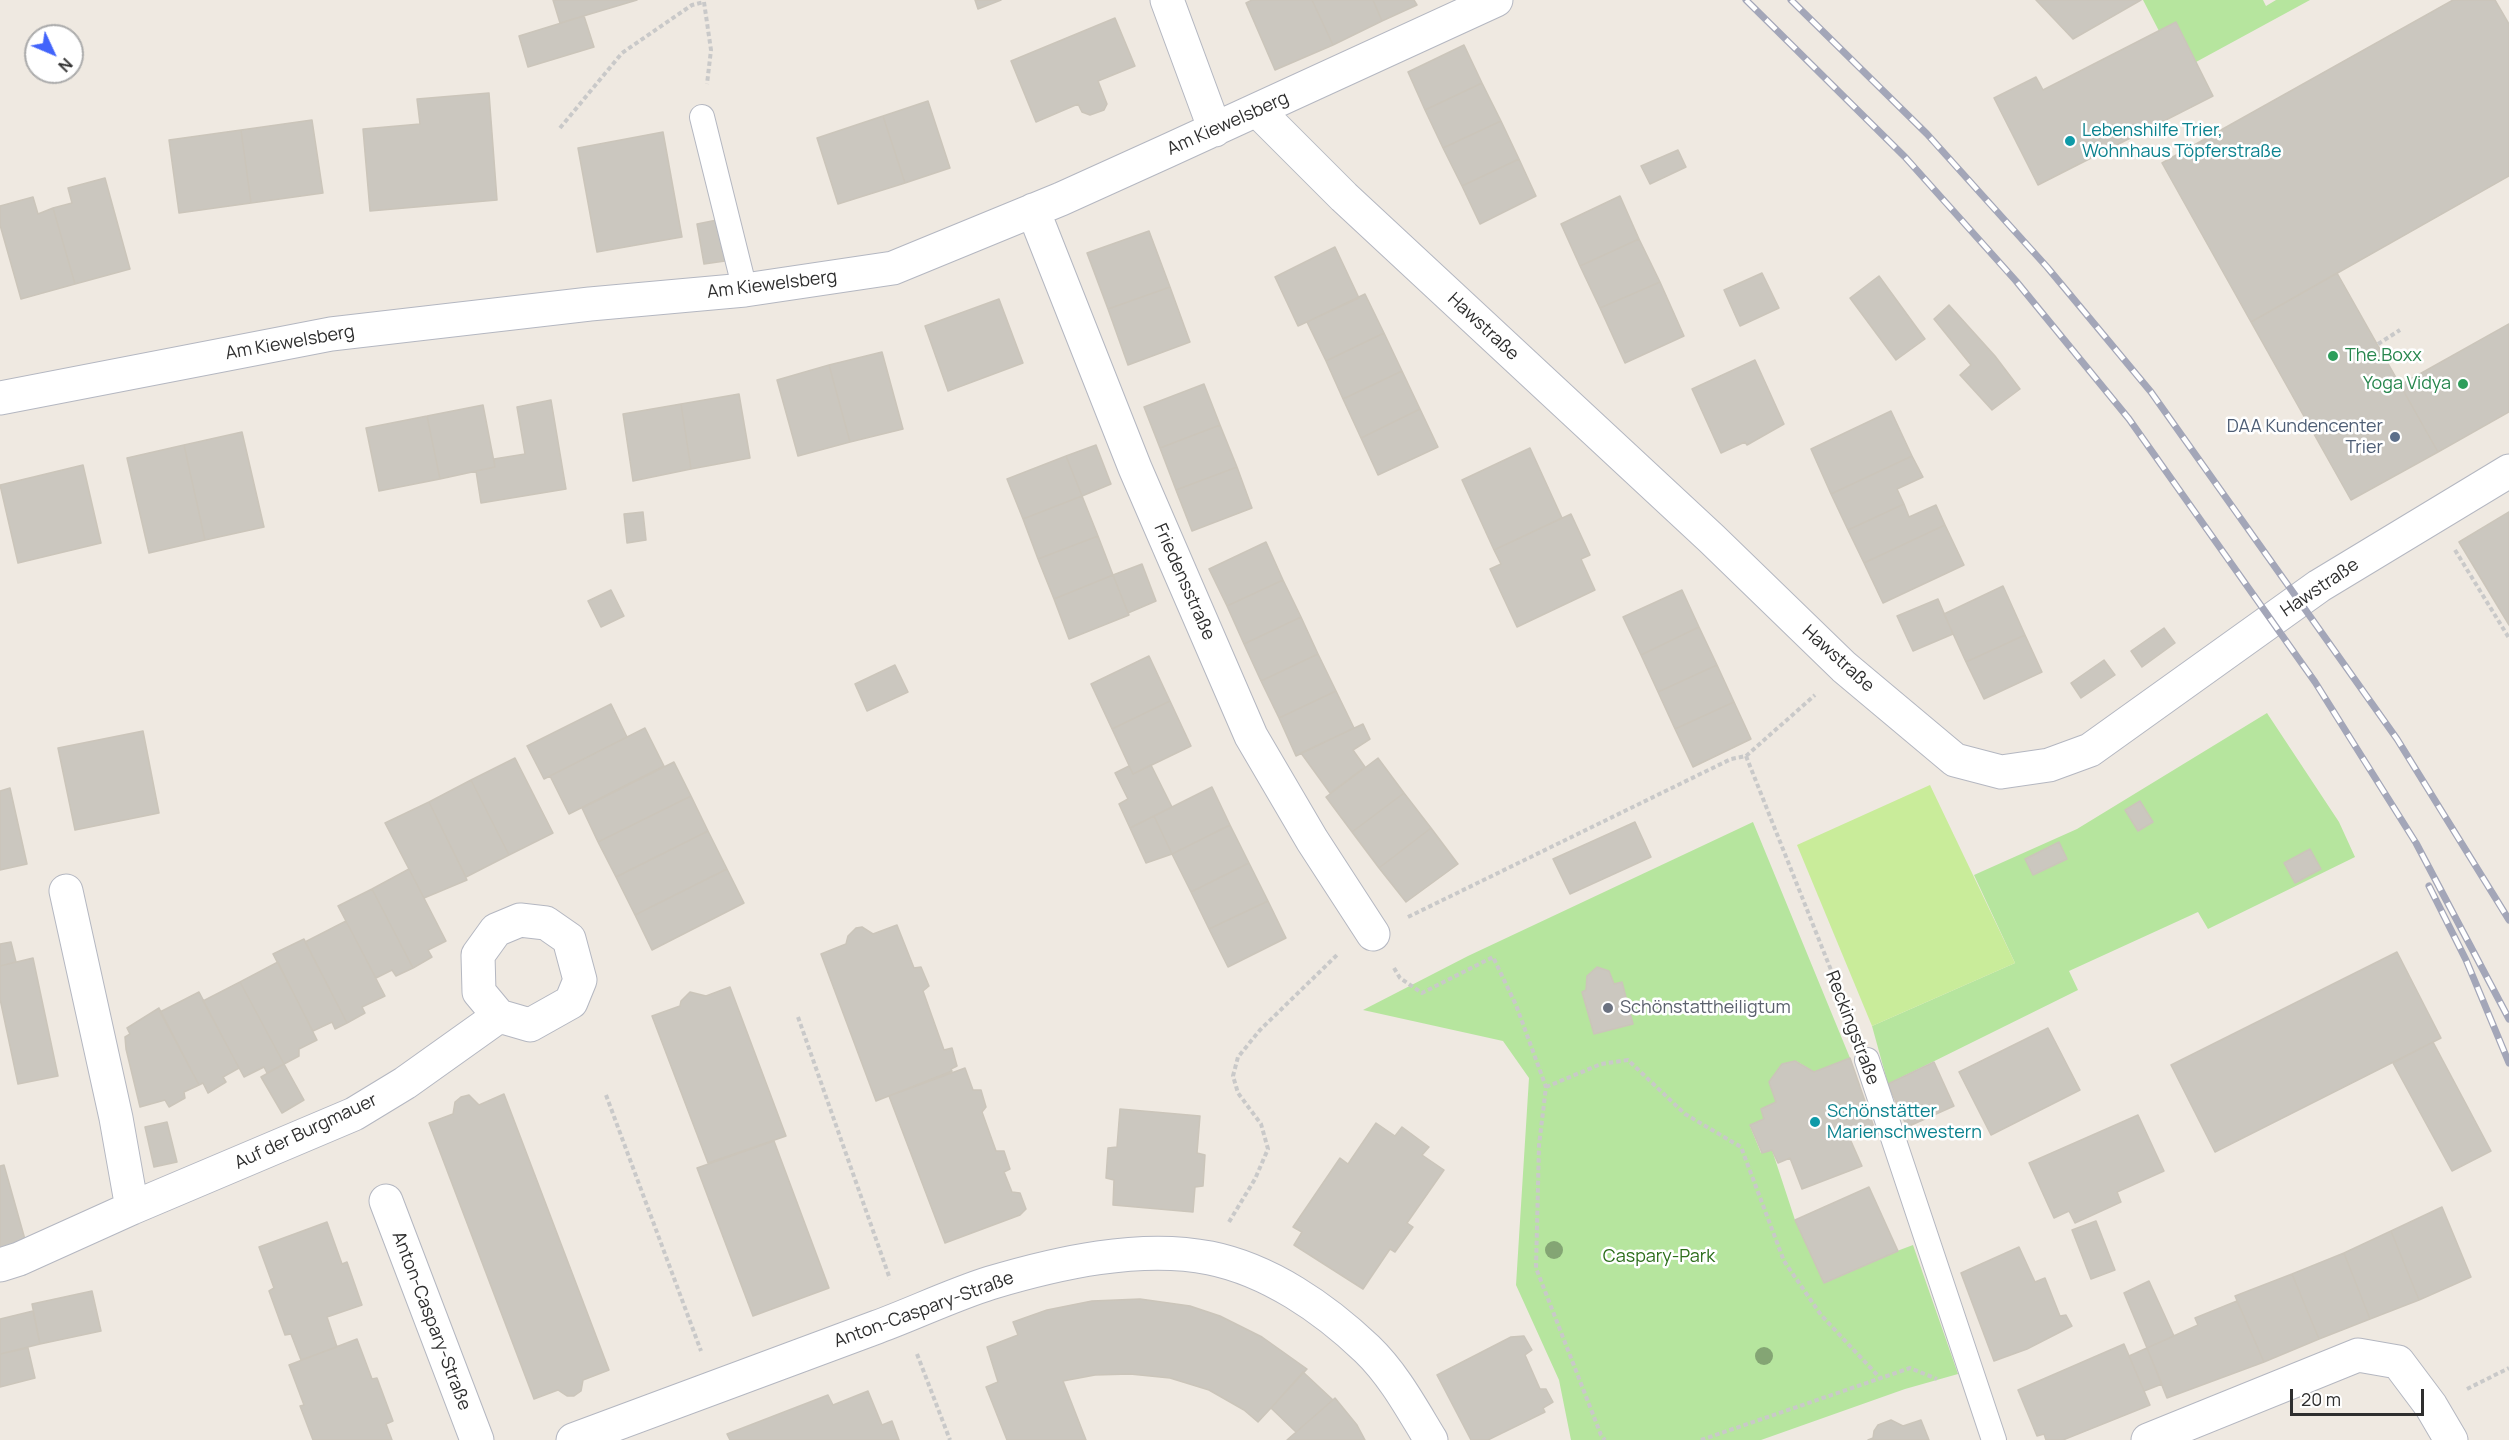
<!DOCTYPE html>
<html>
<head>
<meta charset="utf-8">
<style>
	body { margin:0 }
	#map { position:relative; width:2509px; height:1440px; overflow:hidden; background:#efe9e1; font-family:Manrope,sans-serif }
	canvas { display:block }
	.north { position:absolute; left:24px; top:24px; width:60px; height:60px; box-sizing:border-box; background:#fff; border:2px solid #ababab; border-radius:50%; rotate:134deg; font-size:16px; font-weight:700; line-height:24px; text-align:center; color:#2e2e2e }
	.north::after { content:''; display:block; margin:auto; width:21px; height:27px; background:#4264fb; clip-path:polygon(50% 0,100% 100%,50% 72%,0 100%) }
	.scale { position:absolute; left:2290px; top:1389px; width:134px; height:27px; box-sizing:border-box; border:3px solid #2e2e2e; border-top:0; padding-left:8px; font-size:18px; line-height:21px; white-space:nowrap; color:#2e2e2e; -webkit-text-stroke:4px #fff; paint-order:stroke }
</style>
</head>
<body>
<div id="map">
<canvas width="2509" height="1440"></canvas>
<div class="north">N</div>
<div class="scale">20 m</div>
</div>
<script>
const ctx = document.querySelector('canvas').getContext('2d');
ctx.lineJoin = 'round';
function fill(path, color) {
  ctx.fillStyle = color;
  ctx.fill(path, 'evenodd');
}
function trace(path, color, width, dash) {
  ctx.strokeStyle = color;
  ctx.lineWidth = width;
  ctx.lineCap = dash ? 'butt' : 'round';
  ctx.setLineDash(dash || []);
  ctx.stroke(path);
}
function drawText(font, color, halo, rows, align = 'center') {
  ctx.font = font + ' Manrope,sans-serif';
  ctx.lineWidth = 5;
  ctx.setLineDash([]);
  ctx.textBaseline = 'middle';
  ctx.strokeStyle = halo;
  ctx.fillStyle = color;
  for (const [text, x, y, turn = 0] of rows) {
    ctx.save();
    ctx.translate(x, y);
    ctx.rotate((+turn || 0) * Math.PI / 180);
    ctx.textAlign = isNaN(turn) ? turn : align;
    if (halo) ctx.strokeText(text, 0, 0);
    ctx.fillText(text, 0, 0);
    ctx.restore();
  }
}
fill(new Path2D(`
	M2143,0H2263L2266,6L2276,0H2310L2196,62L2159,31Z
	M2267,713L2339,822L2355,857L2208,929L2198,912L2069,971L2078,990L1888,1084L1872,1026L2015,963L1974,875L2077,829Z
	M1753,822L1850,1058L1814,1072L1796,1061L1782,1064L1769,1082L1776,1102L1761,1109L1764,1119L1750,1126L1761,1153L1772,1150L1795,1220L1897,1251L1913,1245L1958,1374L1905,1389L1761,1440H1571L1559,1380L1516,1285L1529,1078L1503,1041L1363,1010L1468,956Z`), '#b6e59e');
fill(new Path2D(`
	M1930,785L2015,963L1872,1026L1797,845Z`), '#c9ec9a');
const building = new Path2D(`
	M553,0H637L560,23Z
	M975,0H1001L978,9Z
	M1252,0H1312L1333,45L1275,70L1246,3Z
	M1312,0H1373L1382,21L1333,45Z
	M1373,0H1414L1417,5L1382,21Z
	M2036,0H2141L2073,39Z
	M2453,0H2495L2509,24V176L2251,322L2162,163Z
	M584,16L594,47L528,67L519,36Z
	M1115,18L1135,66L1098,81L1107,104L1104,110L1090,115L1082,112L1078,104L1036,122L1011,61Z
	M2176,22L2213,96L2038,185L1994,98L2036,77L2043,90Z
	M1464,45L1482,83L1425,110L1408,72Z
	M1482,83L1501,121L1443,148L1425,110Z
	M489,93L497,200L370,211L363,129L420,124L417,99Z
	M928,101L950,168L905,183L883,116Z
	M883,116L905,183L838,204L817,138Z
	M312,120L323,193L251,203L241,130Z
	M1501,121L1519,159L1462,186L1443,148Z
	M241,130L251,203L179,213L169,140Z
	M663,132L682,237L597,252L578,148Z
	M1678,150L1686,167L1650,184L1641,166Z
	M1519,159L1536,196L1480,224L1462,186Z
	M105,178L130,269L75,284L53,208L72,203L68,188Z
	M1620,196L1639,239L1580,266L1561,224Z
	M33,197L38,214L53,208L75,284L21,299L0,225V206Z
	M717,220L725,261L704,264L697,224Z
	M1149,231L1170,287L1108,309L1087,253Z
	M1639,239L1660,282L1600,308L1580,266Z
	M1335,247L1359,298L1298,326L1275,277Z
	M1762,273L1779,308L1740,326L1724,290Z
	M2337,273L2438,452L2351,500L2251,322Z
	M1879,276L1925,339L1896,360L1850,298Z
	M1660,282L1684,336L1625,363L1600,308Z
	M1170,287L1190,342L1128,365L1108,309Z
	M1365,294L1384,333L1326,361L1307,322Z
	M999,299L1023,363L948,391L925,326Z
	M1949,305L1995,356L2020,389L1992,410L1960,375L1971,365L1934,319Z
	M2509,324V412L2438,452L2400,385Z
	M1384,333L1402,371L1343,399L1326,361Z
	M882,352L903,429L850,442L829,365Z
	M1755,360L1784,424L1747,445L1745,442L1721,453L1692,389Z
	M829,365L850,442L798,456L777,380Z
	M1402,371L1420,409L1361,438L1343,399Z
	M1204,384L1220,425L1160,448L1144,407Z
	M739,394L750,458L691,469L681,404Z
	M551,400L566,489L481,503L476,471L495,467L494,459L525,454L517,407Z
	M681,404L691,469L633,481L623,414Z
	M483,405L495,467L440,479L427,416Z
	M1420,409L1438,447L1378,475L1361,438Z
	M1891,411L1912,456L1831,494L1811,449Z
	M427,416L440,479L379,491L366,428Z
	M1220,425L1237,467L1176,490L1160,448Z
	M242,432L264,527L205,540L184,445Z
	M184,445L205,540L149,553L127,458Z
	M1096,445L1111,484L1082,496L1066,456Z
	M1530,448L1562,518L1494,550L1462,480Z
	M1066,456L1082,496L1023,519L1007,479Z
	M1912,456L1923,477L1897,489L1904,504L1848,530L1831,494Z
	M83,465L101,543L18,563L0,485Z
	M1237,467L1252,508L1192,531L1176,490Z
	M1082,496L1098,536L1038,559L1023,519Z
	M1904,504L1909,517L1936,505L1945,525L1864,563L1848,530Z
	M643,512L646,540L627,543L624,514Z
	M2509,512V625L2459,542Z
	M1571,514L1590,555L1581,559L1595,590L1517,627L1490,569L1501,564L1494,550Z
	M1945,525L1964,565L1883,603L1864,563Z
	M1098,536L1113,575L1054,599L1038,559Z
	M1266,542L1283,580L1227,606L1209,569Z
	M1142,564L1156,601L1128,613L1113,575Z
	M1113,575L1129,615L1069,639L1054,599Z
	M1283,580L1301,617L1244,644L1227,606Z
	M2003,586L2025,635L1966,662L1944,614Z
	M611,590L624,616L601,627L588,601Z
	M1682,590L1699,627L1641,655L1623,617Z
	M1938,599L1953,634L1913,651L1897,616Z
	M1301,617L1318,654L1261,681L1244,644Z
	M1699,627L1717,665L1658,692L1641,655Z
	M2164,628L2175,643L2142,667L2131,651Z
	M2025,635L2042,672L1984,699L1966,662Z
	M1318,654L1336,691L1279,718L1261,681Z
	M1149,656L1170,701L1112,729L1091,684Z
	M2104,660L2115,675L2081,698L2071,683Z
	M895,665L908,692L867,711L855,684Z
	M1717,665L1734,702L1675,729L1658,692Z
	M1336,691L1354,728L1296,756L1279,718Z
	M1170,701L1191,746L1133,774L1112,729Z
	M1734,702L1751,739L1693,767L1675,729Z
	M611,704L627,737L544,779L527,746Z
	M1363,724L1370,739L1353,750L1365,767L1330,793L1301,753Z
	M645,728L664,766L569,814L550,776Z
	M143,731L159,813L75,830L58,748Z
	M515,758L553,833L509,855L471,780Z
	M1378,758L1404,793L1352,832L1326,797Z
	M674,762L691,796L598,842L582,808Z
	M1151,765L1172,807L1130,828L1119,804L1128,799L1115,773L1129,766L1133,774Z
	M471,780L509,855L466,877L429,802Z
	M1212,787L1230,825L1172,854L1154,816Z
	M10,788L27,864L0,870V791Z
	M1404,793L1431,828L1379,868L1352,832Z
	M691,796L708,831L616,877L598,842Z
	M2140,801L2153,822L2138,831L2125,810Z
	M429,802L467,880L424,898L385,823Z
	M1154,816L1172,854L1146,863L1130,828Z
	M1635,822L1651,857L1570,894L1553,859Z
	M1230,825L1249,863L1191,892L1172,854Z
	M1431,828L1458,864L1406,902L1379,868Z
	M708,831L727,869L635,915L616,877Z
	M2059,842L2067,859L2033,875L2025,859Z
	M2310,849L2321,869L2295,883L2284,863Z
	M1249,863L1268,901L1209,929L1191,892Z
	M409,869L446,941L428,950L432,957L413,968L372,889Z
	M727,869L744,903L652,950L635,915Z
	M372,889L413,968L396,976L392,970L376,978L338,906Z
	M1268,901L1286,938L1228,967L1209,929Z
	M346,921L385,996L362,1007L365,1013L347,1023L305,942Z
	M897,925L914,968L921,967L929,986L923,991L944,1050L952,1048L957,1066L951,1069L952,1071L876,1101L821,954L846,944L848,936L856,928L862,927L873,934Z
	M304,939L347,1023L335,1029L332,1022L313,1031L273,954Z
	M11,942L16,962L0,966V944Z
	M2397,952L2441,1038L2215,1152L2171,1065Z
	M33,958L58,1076L18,1084L0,999V966Z
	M278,962L317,1040L299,1049V1056L284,1064L240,982Z
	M1597,967L1609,971L1614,984L1622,982L1633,1024L1594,1034L1582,992L1586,990L1587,976Z
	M240,982L284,1064L267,1073L264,1067L244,1077L203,1001Z
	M730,987L786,1136L708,1163L652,1016L680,1006L681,1001L690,992L706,996Z
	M199,992L239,1068L223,1077L226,1082L208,1093L203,1083L199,1085L160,1012Z
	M159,1008L199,1085L184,1092L185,1098L169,1107L165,1100L140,1107L126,1049L125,1037L130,1034L127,1028Z
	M2048,1028L2080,1090L1991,1135L1959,1072Z
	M2433,1042L2491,1151L2452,1171L2393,1063Z
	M1850,1058L1875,1130L1850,1139L1862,1166L1802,1189L1790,1158L1778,1163L1772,1150L1762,1153L1750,1125L1764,1119L1761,1109L1776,1102L1769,1082L1782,1064L1795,1061L1814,1072Z
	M1934,1062L1954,1106L1907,1127L1888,1084Z
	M284,1064L304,1100L282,1113L261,1077Z
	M965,1068L973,1090H981L986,1107L982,1112L996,1151H1004L1010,1169L1004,1172L1012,1192L1020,1193L1026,1209L1020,1215L945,1243L889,1096Z
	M504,1094L609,1370L583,1380L581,1391L574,1396H567L558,1390L534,1399L429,1123L453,1114L455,1102L461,1097L469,1095L479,1105Z
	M1120,1109L1200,1116L1197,1153L1205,1155L1203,1186L1195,1187L1193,1212L1113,1205L1114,1180L1106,1178L1108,1148L1117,1147Z
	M2138,1115L2164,1171L2117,1192L2121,1202L2075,1223L2069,1211L2054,1218L2029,1163Z
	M167,1122L177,1162L154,1167L145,1127Z
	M1376,1123L1395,1136L1402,1127L1429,1147L1422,1155L1444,1170L1407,1223L1413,1227L1395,1252L1390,1249L1363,1289L1294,1245L1302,1232L1293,1227L1340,1158L1348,1164Z
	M774,1141L829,1288L753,1316L697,1168Z
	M4,1165L26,1243L0,1249V1166Z
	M1869,1187L1898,1251L1824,1283L1795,1220Z
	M2442,1207L2471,1277L2419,1300L2391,1231Z
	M2096,1221L2115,1270L2091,1279L2072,1230Z
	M327,1222L342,1264L347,1262L362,1305L327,1317L337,1347L301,1360L291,1334L285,1335L269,1291L274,1288L259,1247Z
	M2391,1231L2419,1300L2370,1319L2344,1253Z
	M2019,1247L2035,1282L2045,1278L2060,1316L2066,1315L2072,1326L2027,1349L1994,1361L1961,1273Z
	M2344,1253L2370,1319L2319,1339L2292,1274Z
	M2292,1274L2319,1339L2264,1362L2235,1296Z
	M2149,1281L2174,1336L2147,1348L2124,1293Z
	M92,1291L101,1331L40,1344L32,1304Z
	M1140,1299L1190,1306L1220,1316L1262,1337L1307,1369L1258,1422L1244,1410L1209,1390L1170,1378L1130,1374L1095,1375L1063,1381L1086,1440H1007L986,1387L998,1382L987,1347L1018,1335L1013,1322L1047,1310L1092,1301Z
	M2237,1301L2264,1362L2167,1398L2147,1348L2198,1325L2195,1318Z
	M33,1311L40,1344L0,1354V1319Z
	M1524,1336L1532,1350L1525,1355L1540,1389H1546L1553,1402L1543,1408L1545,1412L1488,1440H1471L1437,1375L1511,1337Z
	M357,1339L372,1379L377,1378L393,1421L386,1424L392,1440H313L300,1406L304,1405L289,1365Z
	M2124,1344L2150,1405L2063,1440H2046L2044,1434L2037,1436L2018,1390Z
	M28,1348L35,1378L0,1387V1354Z
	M2147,1348L2162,1384L2144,1391L2129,1356Z
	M1303,1372L1333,1400L1296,1432L1271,1408Z
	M868,1391L882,1425L892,1421L899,1440H730L727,1434L828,1395L833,1405Z
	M1335,1398L1357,1425L1365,1440H1287Z
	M1891,1420L1903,1426L1921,1420L1929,1440H1868L1873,1438L1874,1431L1878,1425Z`);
fill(building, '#cbc7bf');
trace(building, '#cbc5ba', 1.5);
const service = new Path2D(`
	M702,117L745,290
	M1867,1060L1994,1440`);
const minor = new Path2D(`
	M1167,0L1215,130
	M1258,111L1344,197L1712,539L1844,667L1955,760L2001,772L2049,765L2090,750L2319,586L2509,471
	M1033,210L1135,468L1251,736L1312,840L1373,934
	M0,398L331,334L590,304L745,290L893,268L1061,199L1167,151L1496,0
	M66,891L116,1118L132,1208
	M386,1201L477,1440
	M0,1265L19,1259L132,1208L354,1114L405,1083L499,1016L530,1025L571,1002L580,980L569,939L546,923L520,920L496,930L478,955L479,992L499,1016
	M573,1440C674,1402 776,1365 877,1327C915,1313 952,1295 990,1283C1057,1263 1140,1244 1210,1258C1269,1270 1324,1308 1367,1349C1394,1375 1412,1409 1431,1440
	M2148,1440L2358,1355L2398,1362L2431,1406L2451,1440`);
trace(service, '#b4b7c1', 26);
trace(minor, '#b4b7c1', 35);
trace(new Path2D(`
	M704,2L711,50L707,84
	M560,128L622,53L692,5L704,2
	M2378,344L2400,330
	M2455,550L2509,638
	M1746,756L1854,1028
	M1408,917L1731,759L1746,756L1815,695
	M1394,968L1400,978L1422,993L1493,957L1516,1005L1546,1087L1539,1145L1536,1268L1601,1435L1605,1440
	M798,1017L890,1279
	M1546,1087L1601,1064L1628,1060L1685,1114L1741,1147L1784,1261L1821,1315L1880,1378
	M606,1095L701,1351
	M1229,1222L1255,1179L1268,1149L1261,1124L1238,1093L1233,1076L1238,1057L1260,1030L1338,954
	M917,1354L950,1440
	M2467,1389L2509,1368
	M1701,1440L1910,1368L1937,1379`), '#c9c9c9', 4, [4.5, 3]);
trace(service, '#fff', 24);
trace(minor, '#fff', 33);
const rail = new Path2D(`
	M1746,0L1905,157L2016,281L2129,419L2315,682L2416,843L2509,1019
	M1791,0L1927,134L2047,267L2151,392L2397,739L2509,920
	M2429,886L2466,960L2509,1063`);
trace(rail, '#a3a6b8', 7);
trace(rail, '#fff', 4.5, [14]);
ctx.fillStyle = '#84a574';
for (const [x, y] of [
	[1554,1250],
	[1764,1356]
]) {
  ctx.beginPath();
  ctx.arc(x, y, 9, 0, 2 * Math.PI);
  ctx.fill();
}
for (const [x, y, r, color] of [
	[2070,141,6,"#0f9aa8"],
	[2333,356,6,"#2e9e5b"],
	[2463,384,6,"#2e9e5b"],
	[2395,437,6,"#5c6f8a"],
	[1608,1008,6,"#6b7280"],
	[1815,1122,6,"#0f9aa8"]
]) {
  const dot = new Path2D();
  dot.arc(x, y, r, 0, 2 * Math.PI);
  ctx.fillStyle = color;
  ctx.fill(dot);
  trace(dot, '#fff', 2);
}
drawText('18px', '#2e2e2e', '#fff', [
	["Am Kiewelsberg",1228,124,-24],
	["Am Kiewelsberg",772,285,-7],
	["Hawstraße",1483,327,43],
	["Am Kiewelsberg",290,343,-10],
	["Friedensstraße",1184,582,66],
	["Hawstraße",2320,588,-34],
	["Hawstraße",1838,659,42],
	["Reckingstraße",1852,1028,69],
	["Auf der Burgmauer",306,1132,-25],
	["Anton-Caspary-Straße",924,1310,-20],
	["Anton-Caspary-Straße",431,1321,69]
]);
drawText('18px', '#0d838f', '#fff', [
	["Lebenshilfe Trier,",2082,131],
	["Wohnhaus Töpferstraße",2082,152],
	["Schönstätter",1827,1112],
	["Marienschwestern",1827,1133]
], 'left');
drawText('18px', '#27864d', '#fff', [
	["The.Boxx",2345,356],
	["Yoga Vidya",2451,384,"right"]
], 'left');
drawText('18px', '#4e5e75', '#fff', [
	["DAA Kundencenter",2383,427],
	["Trier",2383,448]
], 'right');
drawText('18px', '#5b616d', '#fff', [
	["Schönstattheiligtum",1620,1008]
], 'left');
drawText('18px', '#2c6e1b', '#fff', [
	["Caspary-Park",1659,1257]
]);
</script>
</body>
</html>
